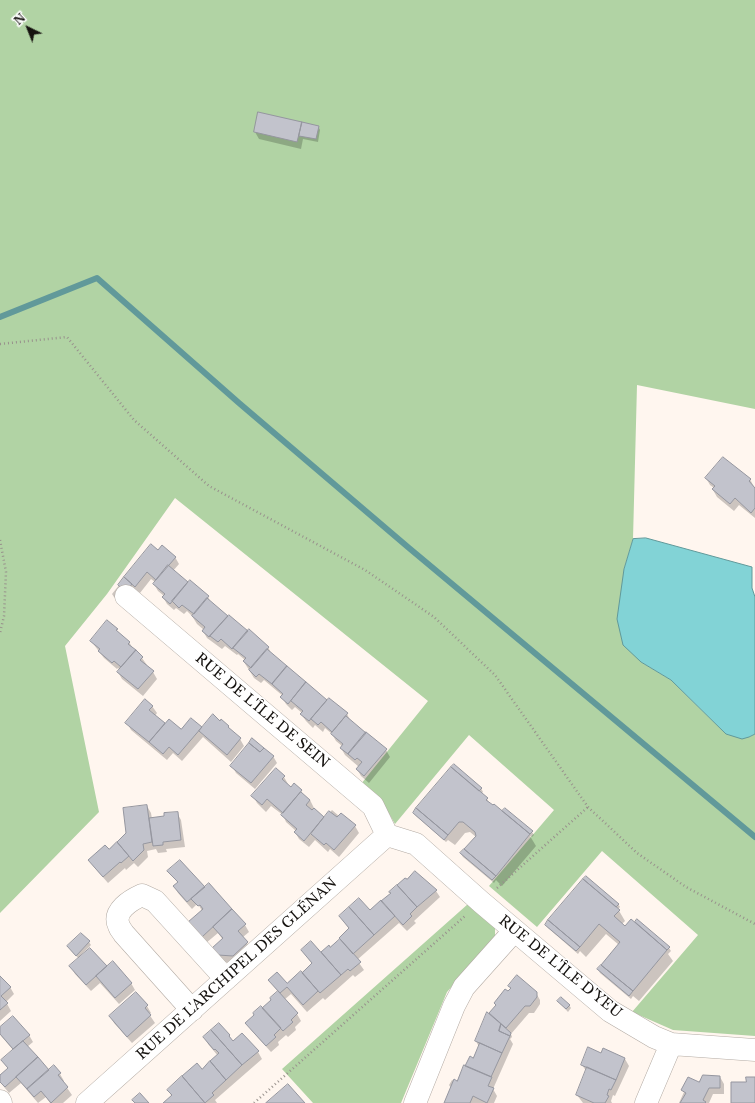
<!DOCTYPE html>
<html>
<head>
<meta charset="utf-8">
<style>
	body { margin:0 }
	#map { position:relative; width:755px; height:1103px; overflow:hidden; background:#fff6ef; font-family:"Libre Baskerville",serif }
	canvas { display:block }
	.north { position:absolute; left:8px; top:8px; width:40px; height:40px; -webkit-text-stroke:3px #fff; paint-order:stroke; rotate:317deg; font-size:11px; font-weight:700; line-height:16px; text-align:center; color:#15120f }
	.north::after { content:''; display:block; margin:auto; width:14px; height:18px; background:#15120f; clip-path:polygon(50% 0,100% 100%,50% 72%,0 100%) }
</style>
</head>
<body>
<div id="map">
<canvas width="755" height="1103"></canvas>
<div class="north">N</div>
</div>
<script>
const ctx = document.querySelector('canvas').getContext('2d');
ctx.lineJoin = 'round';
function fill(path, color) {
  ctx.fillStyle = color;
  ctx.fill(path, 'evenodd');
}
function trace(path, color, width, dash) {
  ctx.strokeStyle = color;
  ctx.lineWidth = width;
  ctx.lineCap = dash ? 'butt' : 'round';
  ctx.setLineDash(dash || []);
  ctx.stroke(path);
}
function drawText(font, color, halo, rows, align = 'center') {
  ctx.font = font + ' "Libre Baskerville",serif';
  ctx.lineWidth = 3;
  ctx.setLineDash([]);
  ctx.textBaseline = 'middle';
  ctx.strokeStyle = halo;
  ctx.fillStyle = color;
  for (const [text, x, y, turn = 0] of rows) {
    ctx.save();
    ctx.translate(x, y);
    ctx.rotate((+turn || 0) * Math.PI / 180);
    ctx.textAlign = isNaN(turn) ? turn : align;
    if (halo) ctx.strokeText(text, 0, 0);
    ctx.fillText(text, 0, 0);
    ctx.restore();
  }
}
fill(new Path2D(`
	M0,0H755V409L637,385L633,539L624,569L641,662L671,680L726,734L749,737L755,734V1036L673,1030L632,1012L698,935L602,851L537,927L489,886L554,810L469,735L395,824L381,800L361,784L428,701L175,498L107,594L65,646L99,812L0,913Z
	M468,904L495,926V937L447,992L401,1103H313L282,1069Z`), '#b1d3a4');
const water = new Path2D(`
	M646,538L752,567V588L755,597V734L749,737L742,739L726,734L671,680L641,662L623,645L617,619L624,569L633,539Z`);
fill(water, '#82d3d6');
trace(water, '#61999a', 1);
fill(new Path2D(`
	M259,113L318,126L320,130L318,142L303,139L301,149L259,139L255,132Z
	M706,478L750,479L754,487L753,488L755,489V518L739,505L734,511L717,497L713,490L714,488L710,485Z
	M151,545L158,551L175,557L179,564L173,571L188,584L208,597L212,604L268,647L272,655L327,701L347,714L351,722L386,750L390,757L369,783L361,776L357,769L359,767L345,755L341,748L342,746L336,741L332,734L325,728L323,732L315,725L313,728L306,721L301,714L302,713L295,707L292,710L286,704L282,697L283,696L277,691L264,680L261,683L254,678L244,662L245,660L238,654L237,655L225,646L222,649L207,638L203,631L204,630L197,624L192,616L187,611L184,614L176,608L174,610L167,604L163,597L164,596L158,591L154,584L155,582L151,579L140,593L133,588L121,603L114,597L112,594Z
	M107,622L129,642L134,650L142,658L147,665L145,666L153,672L157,679L143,696L122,679L118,672L120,670L118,668L117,669L104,658L91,641Z
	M152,706L157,713L155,716L165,724L181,731L191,719L202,728L221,722L228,726L231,731L240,739L244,746L231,762L203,737L182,761L173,753L167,760L131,730L127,723Z
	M273,756L277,763L255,789L236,773L232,766Z
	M284,777L288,784L287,785L291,788L294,785L301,791L304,796L310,800L314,808L313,809L324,819L332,810L339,816L355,826L359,833L339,857L330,849L328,852L315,840L309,847L299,839L295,832L296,831L286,822L283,815L271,806L266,812L257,803L253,796Z
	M481,788L483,792L481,794L487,799L490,804L506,815L505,809L532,832L534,835L532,837L530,836L536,846L502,886L496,880L494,883L463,857L461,854L476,837L470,832L465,833L455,845L448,840L446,842L416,816L414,813Z
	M147,806L151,813L152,819L165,817L177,813L181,820L185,847L166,849L167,852L158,853L156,849L147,851L148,857L138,867L134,863L126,870L125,868L108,883L94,867L89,860L109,850L127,833Z
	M169,871L205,889L209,884L245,925L249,932L243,937L251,949L237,962H222L217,956L223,940L218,933L206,943L194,929L202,911L197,902L195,903L197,906L196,905L192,909L178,893L174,886L178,883Z
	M436,891L440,897L414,921L416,923L407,931L399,923L357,960L364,970L355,977L353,975L325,1000L323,998L307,1012L291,994L284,1000L297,1014L301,1021L295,1027L296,1030L288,1037L286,1035L278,1042L279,1045L271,1052L251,1030L247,1023L272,1000L278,992L269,980L287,984L312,964L302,950L321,954L329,947L330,948L341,939L349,929L340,916L370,911Z
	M618,904L620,907L618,909L625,921L622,924L625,927L638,926L636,923L637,921L669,948L671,951L668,954L673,961L639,1001L633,996L631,999L600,973L598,969L619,945L606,934L586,957L580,951L578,954L548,928L546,925Z
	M89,942L91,945L79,957L80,958L90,949L107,968L131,983L135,990L119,1004L100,983L91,991L75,974L71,967L79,959L68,947Z
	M0,977L10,987L14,994L6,1002L11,1011L0,1021Z
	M509,986L536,993L540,1000V1004L534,1013H529L511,1034L512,1037L510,1039L513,1044L493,1089L497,1096L494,1103H445L451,1088L449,1085L452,1080L458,1082L473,1059L479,1047L476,1041L489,1015L511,989Z
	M558,1001L569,1005L571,1008L568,1012Z
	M147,1006L151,1013L149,1014L155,1023L132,1043L114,1023L110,1016Z
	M219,1024L229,1036L233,1042L258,1052L262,1059L215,1100L217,1103H165L172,1097L168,1090L202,1070L218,1056L208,1044L204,1037Z
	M0,1028L29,1035L33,1042L27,1047L49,1071L54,1067L60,1074L64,1081L63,1082L72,1095L63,1103H50L46,1097L38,1103L21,1083L9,1093L0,1082V1076L8,1069L2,1060L14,1051L2,1037L0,1034Z
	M601,1054L625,1059L629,1066L615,1096L613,1095L611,1101L612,1103H583L577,1095L587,1072L582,1065Z
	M720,1077L724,1084V1094H713L709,1103H679L684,1092L682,1090Z`), '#0003');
trace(new Path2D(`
	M0,317L97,278L239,403L409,548L755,837`), '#61999a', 6);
const building = new Path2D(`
	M258,112L302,122L297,142L254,132Z
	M302,122L319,126L316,139L299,136Z
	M723,457L751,479L749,481L755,488V508L751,513L735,498L730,504L712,489L715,486L705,478Z
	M151,544L158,550L162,545L176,557L156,580L147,572L135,587L124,577Z
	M168,565L188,582L170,604L162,597L165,594L153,584Z
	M124,577L132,584L126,592L118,585Z
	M190,580L209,596L194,614L182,605L179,608L172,601Z
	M207,598L228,616L209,637L202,631L205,627L192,616Z
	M229,615L248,631L232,649L221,639L218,642L210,636Z
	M107,620L118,629L116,630L130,642L128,644L136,650L121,667L114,661L112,663L98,651L100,649L90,641Z
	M249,629L269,647L251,668L243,661L246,658L233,648Z
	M267,649L287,666L272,684L259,674L256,677L249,670Z
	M136,650L143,657L140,660L154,671L138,689L117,672Z
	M287,666L306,682L288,704L280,697L283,694L272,684Z
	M306,682L327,700L309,721L300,714L303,711L291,701Z
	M329,698L348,713L332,732L321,722L318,725L311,719Z
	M145,699L153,706L149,710L165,723L149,742L125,723Z
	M213,714L220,721L221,719L229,726L228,727L241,738L227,755L199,731Z
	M346,716L366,733L348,754L340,748L343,744L331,734Z
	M191,718L202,727L178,755L169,747L163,754L149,742L169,719L181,729Z
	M366,732L387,749L364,776L356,769L362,762L357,758L355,760L348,754Z
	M252,738L264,748L260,752L249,743Z
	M249,743L260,752L264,748L274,756L251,783L230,766Z
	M454,764L482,788L479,791L451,767Z
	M451,767L488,798L486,800L493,805L494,804L530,834L496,876L464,849L476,836L475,832L463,822H459L448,835L416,808Z
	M276,768L285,776L282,779L291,787L294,783L302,790L283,813L267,799L262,805L251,796Z
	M301,792L310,800L306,805L312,810L314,808L324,817L304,841L294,832L297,829L281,815Z
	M147,805L152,842L143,844L144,850L133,861L117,842L126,833L123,808Z
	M416,808L448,835L444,840L413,813Z
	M505,808L533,831L530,834L502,811Z
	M329,811L337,817L341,813L356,825L334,850L326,843L324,845L311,834Z
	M178,812L181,840L163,842V845L153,846L149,818L164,816V813Z
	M117,842L129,856L121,863L120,862L103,877L88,860L105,845L109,849Z
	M464,849L496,876L492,880L460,853Z
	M180,860L205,887L187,902L173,886L178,882L167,871Z
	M415,871L437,890L417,907L397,885L405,878L407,879Z
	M586,876L619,904L616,907L583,879Z
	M583,879L620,910L614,916L625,926L631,919L667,950L633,991L601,965L620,942L599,924L580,947L548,920Z
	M209,883L232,909L202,937L188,922L203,909L200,905L198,906L191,899Z
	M397,885L417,907L410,914L412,916L403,925L381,901L391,893L389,892Z
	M359,898L370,910L381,900L395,916L374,935L349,907Z
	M349,907L374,935L353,954L339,938L349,928L339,916Z
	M232,909L246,924L238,931L248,942L233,956L218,955L212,948L223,938L213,927Z
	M637,919L670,947L667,950L635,922Z
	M548,920L580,947L576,951L545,925Z
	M81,933L90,941L76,956L67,946Z
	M340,939L361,962L350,971L348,969L341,975L321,952L329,945L330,947Z
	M311,941L341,975L320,993L302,973L312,963L301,950Z
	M90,948L107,966L86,985L69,966Z
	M113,961L132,983L115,998L96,976Z
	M601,965L633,991L629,996L597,969Z
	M301,971L318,991L303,1005L287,987L280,993L268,980L277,972L287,983Z
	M517,975L537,992V997L530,1006H525L506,1028L489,1013L496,1005L494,1003L505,989L508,991L511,988L508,986Z
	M0,976L11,987L1,996L8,1003L0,1010Z
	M278,991L298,1013L291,1020L293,1022L283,1031L262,1008L271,1000L270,998Z
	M136,992L148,1005L145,1008L151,1015L127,1037L109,1016Z
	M561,997L570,1005L566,1009L557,1001Z
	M261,1006L281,1028L274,1035L276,1037L266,1046L245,1023L254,1015L253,1013Z
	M487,1012L501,1024L499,1031L510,1036L502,1053L475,1041Z
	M13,1016L30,1035L13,1049L0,1034V1027Z
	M219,1023L230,1035L229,1036L233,1041L242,1033L259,1051L242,1065L211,1030Z
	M501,1024L511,1033L510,1036L499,1031Z
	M211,1030L242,1065L226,1080L210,1061L219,1053L215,1049L214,1050L203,1037Z
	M23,1041L38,1057L5,1087L0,1082V1075L8,1068L1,1060Z
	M480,1043L502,1053L491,1077L465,1066L470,1056L473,1058Z
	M588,1047L601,1053L603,1048L625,1058L616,1080L581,1065Z
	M38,1057L49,1070L27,1089L16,1077Z
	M210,1061L226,1080L212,1093L214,1095L205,1103L182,1076L197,1063L202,1069Z
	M54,1065L61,1073L58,1075L68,1087L51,1103L41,1091L34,1097L27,1089Z
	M464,1065L492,1077L488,1086L494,1088L487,1103L473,1096L470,1103H444L454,1079L457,1081Z
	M587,1067L616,1080L611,1090L609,1089L607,1095L609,1096L605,1103H594L576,1095Z
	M703,1075L720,1076V1088H709L703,1100L706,1102L705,1103H680L686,1093L681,1090L688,1077L699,1082Z
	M182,1076L205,1103H163L172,1095L167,1090Z
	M746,1077H755V1103H731V1082H746Z
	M288,1084L305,1103H266Z
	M140,1093L149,1103H135L132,1100Z`);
fill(building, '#c2c3cc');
trace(building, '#95969f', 1);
const minor = new Path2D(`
	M126,596L373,806L387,835
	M387,835L416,844L481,902L610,1011L654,1037L671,1044L755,1050
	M192,1010L124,934C122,931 120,929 119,926C112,911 131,900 142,895L155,901L226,979
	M0,1101L1,1103
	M87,1103L387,835
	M415,1103L454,1006L464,987L514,931
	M646,1103L671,1044`);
trace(minor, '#b3aba4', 23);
trace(new Path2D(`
	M0,344L67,337L134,420L209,486L365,570L434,617L495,675L588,807L637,853L686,887L755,924
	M0,540L6,572L4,616L0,633
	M497,888L588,807
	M254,1103L465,916`), '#98918c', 2.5, [1, 3]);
trace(minor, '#fff', 22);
drawText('14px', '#15120f', '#fff', [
	["RUE DE L'ÎLE DE SEIN",262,711,40],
	["RUE DE L'ÎLE D'YEU",560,967,39],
	["RUE DE L'ARCHIPEL DES GLÉNAN",237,969,-42]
]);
</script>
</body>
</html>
